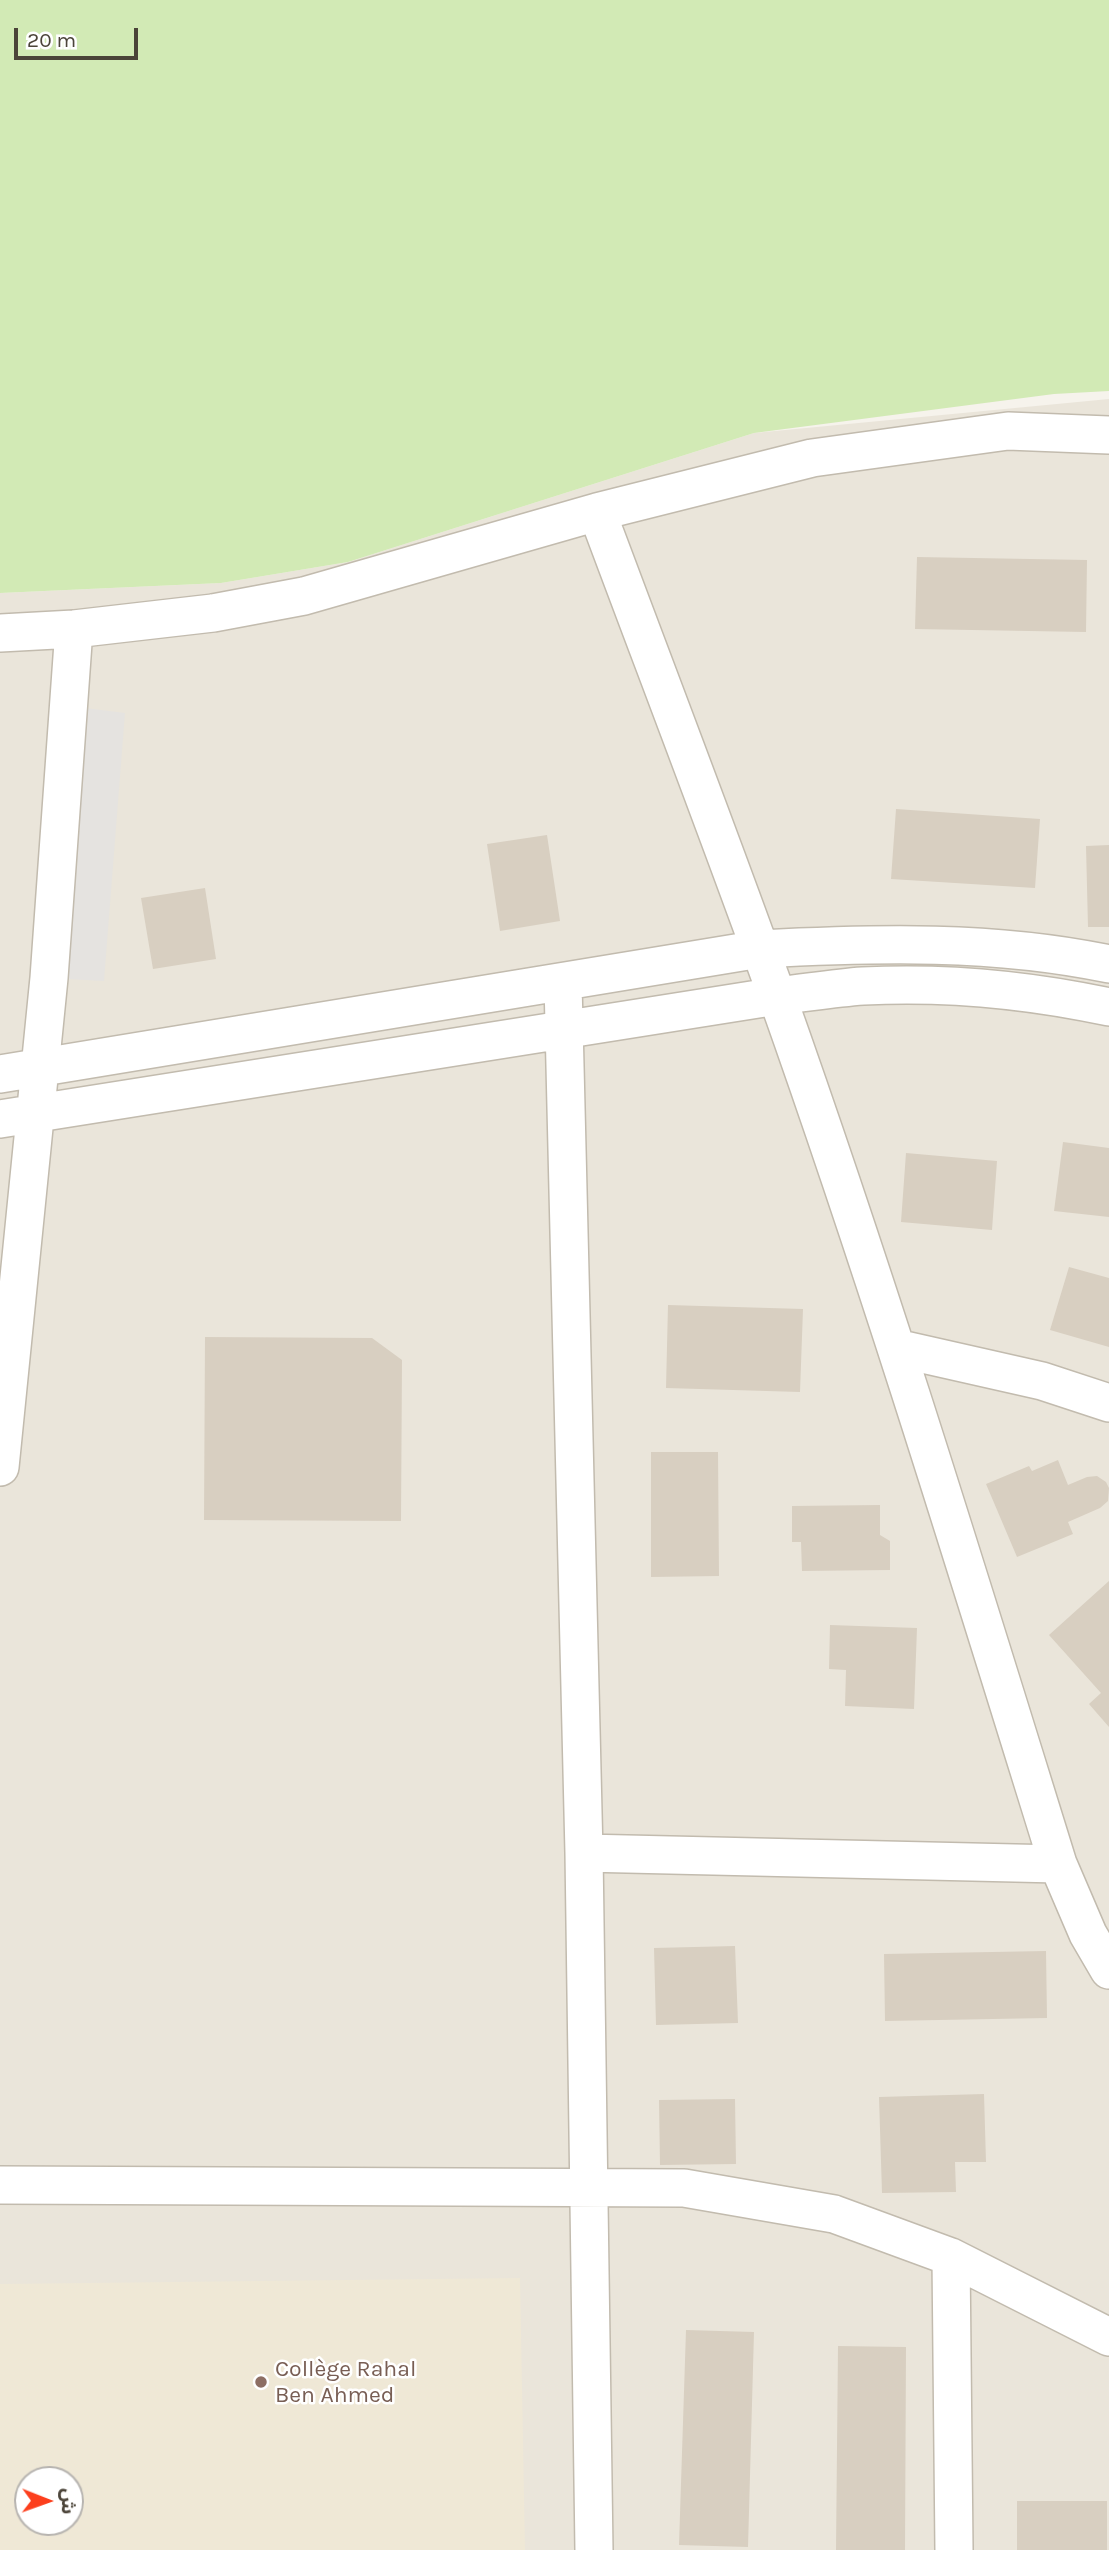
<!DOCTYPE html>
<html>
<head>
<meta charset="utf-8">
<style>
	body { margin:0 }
	#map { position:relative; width:1109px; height:2550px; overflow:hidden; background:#f6f3ec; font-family:Karla,"Noto Sans Arabic",sans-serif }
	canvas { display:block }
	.north { position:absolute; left:14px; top:2466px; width:70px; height:70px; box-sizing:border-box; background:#fff; border:2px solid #b7b4b0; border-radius:50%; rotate:91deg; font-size:19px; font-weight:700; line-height:28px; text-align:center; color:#4b4439 }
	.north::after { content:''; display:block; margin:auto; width:24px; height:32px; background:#fc3f1d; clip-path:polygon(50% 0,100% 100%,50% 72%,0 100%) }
	.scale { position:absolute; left:14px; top:28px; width:124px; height:32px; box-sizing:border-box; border:4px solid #4b4439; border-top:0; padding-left:9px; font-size:21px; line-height:24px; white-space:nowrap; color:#4b4439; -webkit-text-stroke:5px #fff; paint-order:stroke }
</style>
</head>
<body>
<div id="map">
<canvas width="1109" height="2550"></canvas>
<div class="north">ش</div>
<div class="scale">20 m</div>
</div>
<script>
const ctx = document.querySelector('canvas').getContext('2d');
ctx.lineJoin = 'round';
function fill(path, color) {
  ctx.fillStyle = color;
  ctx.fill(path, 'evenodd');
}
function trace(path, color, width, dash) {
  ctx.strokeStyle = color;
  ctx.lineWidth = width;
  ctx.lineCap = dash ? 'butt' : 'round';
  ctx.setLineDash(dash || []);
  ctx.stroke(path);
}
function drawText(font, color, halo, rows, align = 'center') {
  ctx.font = font + ' Karla,sans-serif';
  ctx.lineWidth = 5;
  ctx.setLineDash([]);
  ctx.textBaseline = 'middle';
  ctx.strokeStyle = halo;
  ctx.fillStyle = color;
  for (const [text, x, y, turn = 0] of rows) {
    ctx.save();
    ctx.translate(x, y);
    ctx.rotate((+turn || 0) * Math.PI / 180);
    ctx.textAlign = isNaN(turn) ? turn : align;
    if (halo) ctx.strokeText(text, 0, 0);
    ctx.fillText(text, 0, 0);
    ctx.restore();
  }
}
fill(new Path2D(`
	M1109,399V2550H0V593L221,583L348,562L754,433ZM28,2480H70V2522H28Z`), '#eae5da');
fill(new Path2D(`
	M520,2278L525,2550H0V2284ZM28,2480H70V2522H28Z`), '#efe8d6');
fill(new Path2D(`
	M0,0H1109V391L1054,394L754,433L348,562L221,583L0,593Z`), '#d2eab5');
fill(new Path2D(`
	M69,706L125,713L104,981L49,978Z`), '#e5e3e0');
fill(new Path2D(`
	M917,557L1087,560L1086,632L915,629Z
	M896,809L1040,819L1035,888L891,879Z
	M547,835L560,921L500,931L487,844Z
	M1109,845V927H1088L1086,846Z
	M205,888L216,959L153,969L141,898Z
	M1063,1142L1109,1148V1217L1054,1211Z
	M906,1153L997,1161L992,1230L901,1222Z
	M1069,1267L1109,1278V1347L1050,1330Z
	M668,1305L803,1309L800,1392L666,1388Z
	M205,1337L372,1338L402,1360L401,1521L204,1520Z
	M651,1452H718L719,1576L651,1577Z
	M1058,1460L1068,1485L1087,1477L1097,1476L1106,1482L1109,1488L1108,1501L1100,1508L1068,1522L1073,1534L1017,1557L986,1484L1029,1466L1032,1471Z
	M880,1505V1535L890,1541V1570L802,1571L801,1542H792V1506Z
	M1109,1581V1727L1089,1704L1101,1693L1049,1635Z
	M830,1625L917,1628L914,1709L845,1706L846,1670L829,1669Z
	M735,1946L738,2023L656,2025L654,1948Z
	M1046,1951L1047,2018L885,2021L884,1954Z
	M984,2094L986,2162H955L956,2192L882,2193L879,2097Z
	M735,2099L736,2164L660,2165L659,2100Z
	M686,2330L754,2332L748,2547L679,2545Z
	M838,2346L906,2347L905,2550H836Z
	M1017,2501H1107V2550H1017Z`), '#d8cfc1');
const minor = new Path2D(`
	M597,512C657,673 719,834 777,996C879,1283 968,1574 1058,1864L1088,1934L1109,1970
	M0,633L74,629L213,613L304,596L597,512L812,458L1008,431L1109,435
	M563,983L584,1853L594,2550
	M0,1074L760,949C877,943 994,940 1109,964
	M0,1119L777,996C805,993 834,988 863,986C944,982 1030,990 1109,1007
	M896,1348L1042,1381L1109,1403
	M0,1467L49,978L74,629
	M584,1853L1058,1864
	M0,2185L684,2188L834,2214L951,2257L1109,2337
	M951,2257L954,2550`);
trace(minor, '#c2bbae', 40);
trace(minor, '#fff', 37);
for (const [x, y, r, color] of [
	[261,2382,7,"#8d6e63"]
]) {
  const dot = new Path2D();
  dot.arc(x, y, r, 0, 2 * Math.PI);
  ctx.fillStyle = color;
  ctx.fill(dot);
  trace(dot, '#fff', 2.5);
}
drawText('23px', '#785e54', '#fff', [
	["Collège Rahal",275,2369],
	["Ben Ahmed",275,2395]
], 'left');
</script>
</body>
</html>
